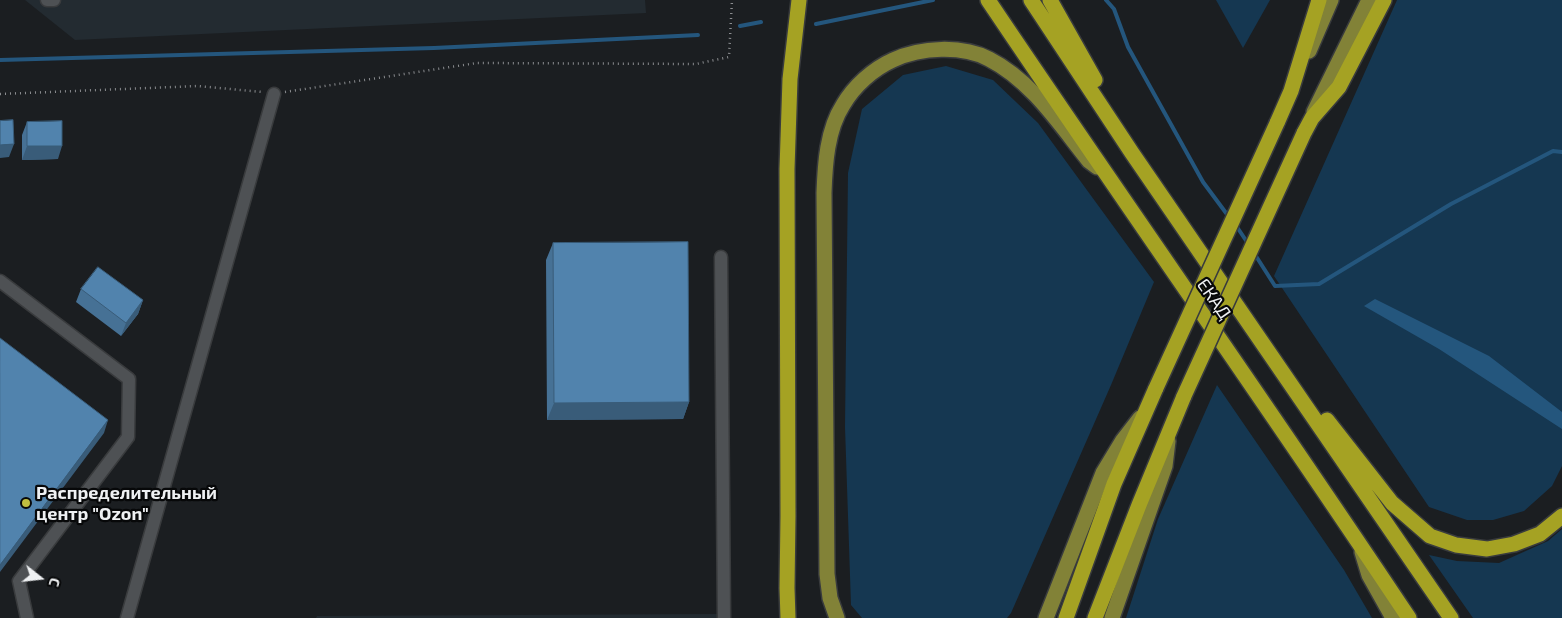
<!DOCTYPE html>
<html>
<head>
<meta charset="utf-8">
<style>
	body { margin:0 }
	#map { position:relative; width:1562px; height:618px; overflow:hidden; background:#1b1e21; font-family:"Exo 2",sans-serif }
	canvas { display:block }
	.north { position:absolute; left:15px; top:553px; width:50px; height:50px; -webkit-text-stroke:4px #070809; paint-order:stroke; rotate:106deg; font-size:14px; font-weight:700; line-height:20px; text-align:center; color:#eff1f3 }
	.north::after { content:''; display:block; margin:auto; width:18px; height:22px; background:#eff1f3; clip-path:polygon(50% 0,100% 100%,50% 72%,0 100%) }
</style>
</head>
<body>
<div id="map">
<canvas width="1562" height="618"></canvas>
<div class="north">С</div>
</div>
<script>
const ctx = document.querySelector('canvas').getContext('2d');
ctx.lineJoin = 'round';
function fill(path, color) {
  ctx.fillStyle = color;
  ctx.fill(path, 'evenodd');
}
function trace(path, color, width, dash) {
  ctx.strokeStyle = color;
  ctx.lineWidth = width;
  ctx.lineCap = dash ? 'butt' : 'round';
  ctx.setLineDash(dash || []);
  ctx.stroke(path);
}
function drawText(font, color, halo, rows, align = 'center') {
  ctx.font = font + ' "Exo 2",sans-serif';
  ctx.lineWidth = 4.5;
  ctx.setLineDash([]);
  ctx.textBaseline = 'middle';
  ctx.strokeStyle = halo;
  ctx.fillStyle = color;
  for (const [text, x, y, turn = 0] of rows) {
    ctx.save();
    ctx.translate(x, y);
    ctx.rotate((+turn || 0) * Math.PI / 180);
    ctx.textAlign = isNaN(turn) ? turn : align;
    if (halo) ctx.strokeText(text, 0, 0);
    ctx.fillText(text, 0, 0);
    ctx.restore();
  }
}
fill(new Path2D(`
	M25,0H645L646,13L75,40Z
	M718,614V618H316L317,616Z`), '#232b31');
fill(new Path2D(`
	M1216,0H1270L1243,48Z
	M1397,0H1562V466L1552,486L1524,511L1493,520H1467L1429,507L1274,276Z
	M946,66L993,80L1038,123L1154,282L1111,385L1011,613L1007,618H862L851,605L845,427L848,173L862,109L903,75Z
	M1217,385L1344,570L1372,618H1126L1158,519Z
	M1562,529V618H1473L1429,555L1457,561L1499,563L1548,541Z`), '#153751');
fill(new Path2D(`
	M1375,299L1489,356L1562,412V429L1439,349L1364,306Z`), '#24567d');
trace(new Path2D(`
	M1106,0L1114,9L1128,47L1203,182L1229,217
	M816,24L933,0
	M740,26L761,22
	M0,60L434,48L698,35
	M1235,224L1249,245
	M1254,253L1275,286L1319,284L1451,204L1553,151L1562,152`), '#24567d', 4);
const minor = new Path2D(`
	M47,0H54
	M721,257L724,618
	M0,281L129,379L128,437L19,581L27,618
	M127,618L274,94`);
const major = new Path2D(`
	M1309,51L1331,0
	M1314,112L1369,0
	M1362,552L1369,575L1393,618
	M837,618L830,598L827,574L824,193C825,164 827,130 843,105C854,86 873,69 893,60C921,47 962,45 989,59C1032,81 1060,125 1089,161L1097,167
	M1046,618L1103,473L1123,440L1140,418
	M1112,618L1165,466L1168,441`);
const highway = new Path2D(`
	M988,0C1127,207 1271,410 1409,618
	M1031,0L1132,153L1451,618
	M1050,0L1095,80
	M1277,123L1291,91L1319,0
	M1304,133L1312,118L1339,87L1384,0
	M1327,420L1392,503L1430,536L1456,545L1487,549L1514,544L1540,534L1562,516
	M788,618L787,588L788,516L787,169L790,79L799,0
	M1066,618L1114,484L1156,388
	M1095,618L1139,505L1184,396`);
trace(minor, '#393b3d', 15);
trace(major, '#393b3d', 18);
trace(highway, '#393b3d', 18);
trace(new Path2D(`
	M285,92L477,63L696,64L729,57L732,0
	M0,94L198,86L262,92`), '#8b8d90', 2.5, [1, 4]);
trace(minor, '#4e5154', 12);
trace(major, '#828237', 15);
trace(highway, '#a5a223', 15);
const highwayBridge = new Path2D(`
	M1156,388L1277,123
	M1184,396L1304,133`);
trace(highwayBridge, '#393b3d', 18, []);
trace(highwayBridge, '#a5a223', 15);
fill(new Path2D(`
	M27,122L58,159L22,160V135Z
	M553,243L689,402L683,419L547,420L546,260Z
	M81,289L143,300L138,314L121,336L76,302Z`), '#467195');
fill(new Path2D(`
	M14,144L9,157L0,158V145Z
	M27,146H62L58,159L22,160Z
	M143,300L138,314L121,336L126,323Z
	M689,402L683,419L547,420L554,403Z
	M108,420L104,433L0,572V565Z`), '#395c79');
const building = new Path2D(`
	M13,120L14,144L0,145V121Z
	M62,121V146H27V122Z
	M688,242L689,402L554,403L553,243Z
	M98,267L143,300L126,323L81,289Z
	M0,338L108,420L0,565Z`);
fill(building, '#5183ad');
trace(building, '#395c79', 1);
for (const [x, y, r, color] of [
	[26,503,5,"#c0be40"]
]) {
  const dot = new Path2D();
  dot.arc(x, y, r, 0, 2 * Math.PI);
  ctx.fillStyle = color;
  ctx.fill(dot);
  trace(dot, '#070809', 2);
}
drawText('18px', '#eff1f3', '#070809', [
	["ЕКАД",1214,299,55]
]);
drawText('bold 18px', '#eff1f3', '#070809', [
	["Распределительный",36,493],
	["центр \"Ozon\"",36,514]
], 'left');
</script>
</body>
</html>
